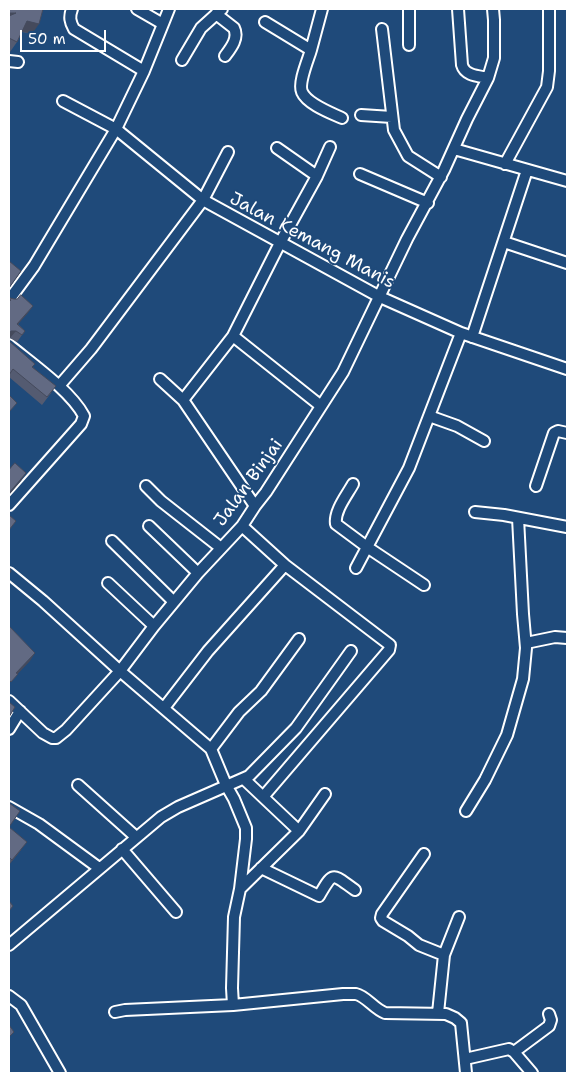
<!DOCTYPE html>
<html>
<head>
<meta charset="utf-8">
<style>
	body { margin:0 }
	#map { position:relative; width:576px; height:1082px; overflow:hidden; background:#1f4a7a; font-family:"Shantell Sans",sans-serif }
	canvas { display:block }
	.frame { position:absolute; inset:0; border:10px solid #fff; pointer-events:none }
	.scale { position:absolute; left:20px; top:30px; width:86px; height:22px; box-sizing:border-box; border:2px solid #fff; border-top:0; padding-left:6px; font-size:15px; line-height:18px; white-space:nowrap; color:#fff; -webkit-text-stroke:4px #1f4a7a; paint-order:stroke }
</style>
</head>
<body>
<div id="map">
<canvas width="576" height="1082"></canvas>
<div class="frame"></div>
<div class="scale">50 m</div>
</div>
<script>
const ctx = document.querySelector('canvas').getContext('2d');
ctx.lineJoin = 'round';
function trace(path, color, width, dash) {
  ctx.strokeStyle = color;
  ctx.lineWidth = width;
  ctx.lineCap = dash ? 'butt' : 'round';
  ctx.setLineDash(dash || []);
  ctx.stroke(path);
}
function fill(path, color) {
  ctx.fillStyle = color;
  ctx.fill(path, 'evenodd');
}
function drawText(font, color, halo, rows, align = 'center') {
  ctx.font = font + ' "Shantell Sans",sans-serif';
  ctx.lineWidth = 4;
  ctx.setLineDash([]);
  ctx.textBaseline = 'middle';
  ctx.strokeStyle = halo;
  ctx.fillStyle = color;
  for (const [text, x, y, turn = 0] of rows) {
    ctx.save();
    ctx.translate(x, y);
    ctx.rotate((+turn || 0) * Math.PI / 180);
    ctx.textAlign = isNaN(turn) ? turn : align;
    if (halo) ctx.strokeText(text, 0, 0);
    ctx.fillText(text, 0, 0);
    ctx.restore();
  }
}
const street = new Path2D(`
	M72,9C69,17 70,22 74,29L144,71
	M409,9V45
	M458,9L462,65C465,76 479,76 488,78
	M216,14L234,28C239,38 231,48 225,56
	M265,22L311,50L322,9
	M163,24L169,9
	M382,29L394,130L408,156L441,177
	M311,50C308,60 298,83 302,92C307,104 331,113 342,118
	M182,60L201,28L222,9
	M9,61L18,62
	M63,101L116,129L203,200L380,297L461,333L567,369
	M361,115L392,117
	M277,148L317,176
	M454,149L567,181
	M505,164L547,87L549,71V9
	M360,174L428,203
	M504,242L567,263
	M9,300L34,266L116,129L144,71L163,24L137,9
	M233,336L321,406
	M472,337L527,170
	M9,345C31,363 71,391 84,416L81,424L9,505
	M160,379L183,400L255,506
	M59,386L91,349L203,200L228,152
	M183,400L233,336L280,243L317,176L330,147
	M429,416L457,426L484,441
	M353,484C347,495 334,511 336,524L367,547L424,585
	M146,486L161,501L221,548
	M536,486L554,433L558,431L567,433
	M475,512L504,515L567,527
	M149,526L198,573
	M242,526L285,565L390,645L389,650L263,797L299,831
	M112,541L174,602
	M356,568L409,468L461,333
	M9,573L43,601L120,671L211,749L226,785L234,799L246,828V839L240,889L234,917L232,988L233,1005L343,994C347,994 353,994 356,994C366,996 374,1009 385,1013L446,1014L455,1018L461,1023L466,1073
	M108,583L154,626
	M526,643L555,637L567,638
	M9,701L43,733L52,738H56L66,730L120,671L154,626L198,573L242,526L255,506L266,492L343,372L407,239L444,170L467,119L488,78L494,58V20L493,9
	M164,708L208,651L285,565
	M9,729L20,711
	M211,749L239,712L261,691L299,639
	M244,779L263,797
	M78,785L136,837
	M9,807L39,824L99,868
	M466,811L485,780L507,735L523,679L526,648L523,614L518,518
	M122,849L176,912
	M424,854L382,914L381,918L383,921L408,936L419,945L444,955
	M261,868L319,896C334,870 332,874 355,890
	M240,889L299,831L325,794
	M9,945L161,817L178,807L249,776L296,728L351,651
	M9,996L21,1005L60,1073
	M115,1012L125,1010L233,1005
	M438,1013L444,955L459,917
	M514,1052L549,1026L551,1020L549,1014
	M465,1059L509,1049L514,1052L532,1073`);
trace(street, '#fff', 14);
trace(street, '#1f4a7a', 10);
fill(new Path2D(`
	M9,9L32,34L22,32L17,42L10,52L9,51Z
	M9,296L10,298L33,306L18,324L25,331L17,342L10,338L9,339Z
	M9,341L33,367L51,393L42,405L9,377Z
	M9,803V827L21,850L9,865Z`), '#545b71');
fill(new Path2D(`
	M9,13H16L9,23Z
	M27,21L39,24L32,34L20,31Z
	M33,306L28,313L12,331L17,324Z
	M11,331H16L10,338L9,339V334Z
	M26,473L21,481L9,495V493Z
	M35,653L30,661L11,681L16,673Z
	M27,842L21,850L9,865L12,860Z`), '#454a5c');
const building = new Path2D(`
	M9,9H43L39,24L27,21L17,42L9,38V16L16,13H9Z
	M9,261L21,271L9,288Z
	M21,295L33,306L17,324L25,331L22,335L16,331H11L9,334V302L11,300L9,299V296L10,298L14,299H17Z
	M9,341L35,364L32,367L56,386L47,397L13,369L9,375Z
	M9,395L17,403L9,412Z
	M15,463L26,473L9,493V470Z
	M9,515L16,521L9,530Z
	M9,567L11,571L9,574Z
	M9,626L35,653L16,673L18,674L11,682L9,680Z
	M9,702L15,707L9,717Z
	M9,803L20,811L9,827Z
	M9,827L27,842L12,860L9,857Z
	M9,901L13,906L9,911Z
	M9,1025L14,1032L9,1037Z`);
fill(building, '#626a83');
trace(building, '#454a5c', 1);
drawText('18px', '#fff', '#1f4a7a', [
	["Jalan Kemang Manis",312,241,28],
	["Jalan Binjai",249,483,-54]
]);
</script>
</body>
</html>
